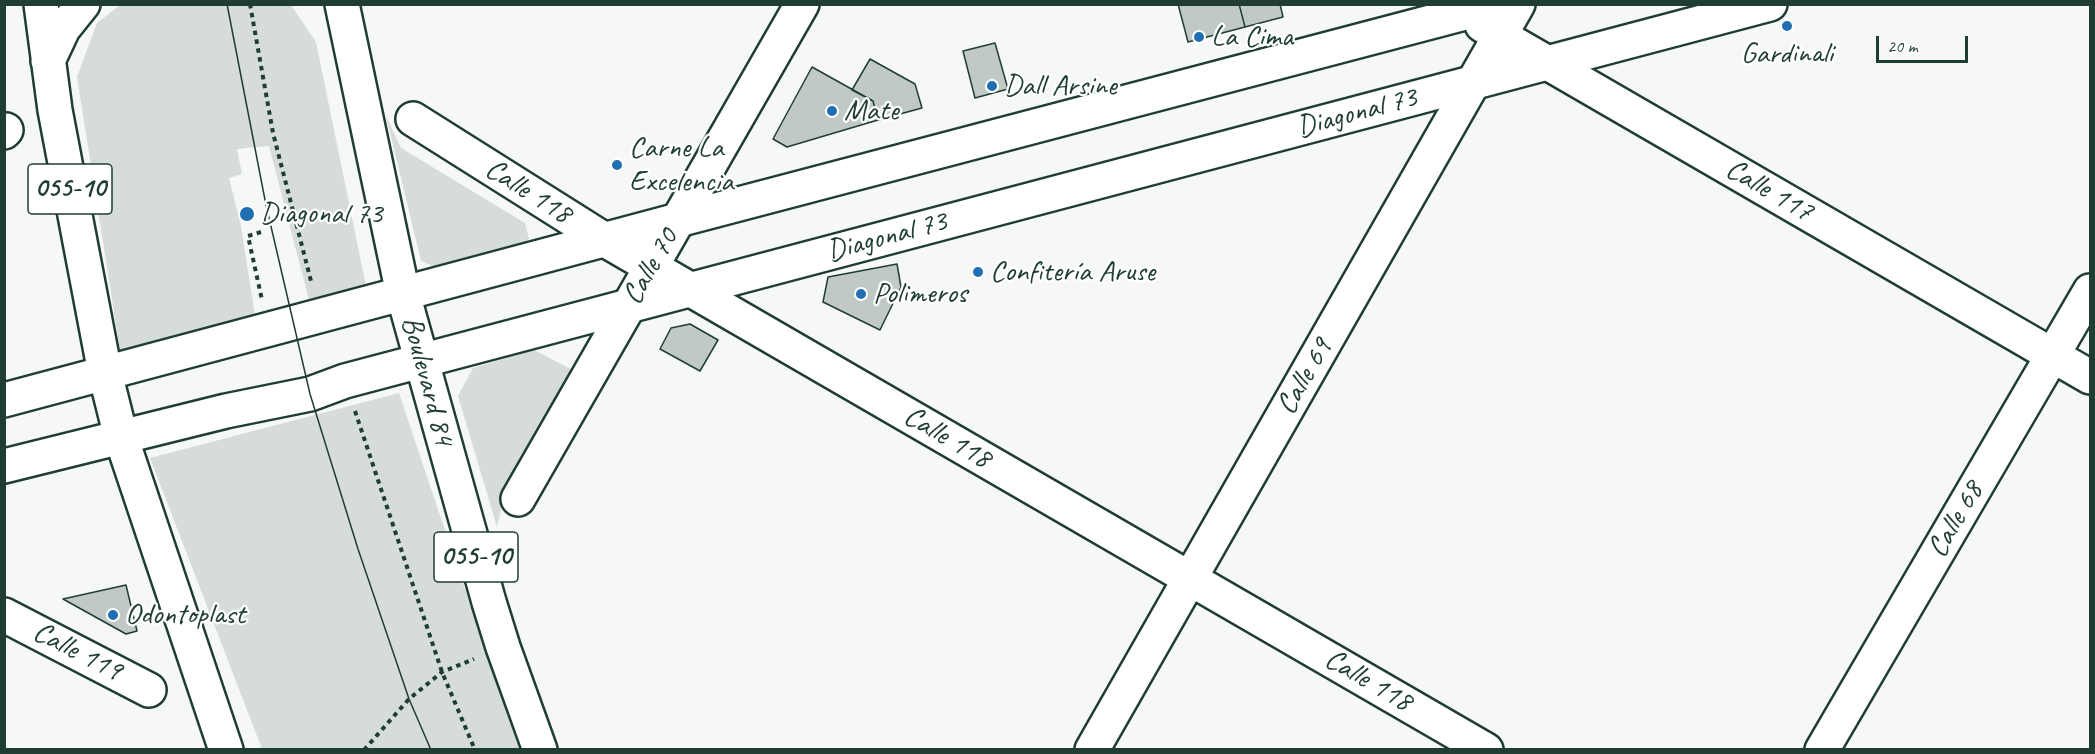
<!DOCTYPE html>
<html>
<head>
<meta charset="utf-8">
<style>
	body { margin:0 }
	#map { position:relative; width:2095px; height:754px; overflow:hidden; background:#f6f7f7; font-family:Caveat,sans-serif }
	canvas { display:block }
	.frame { position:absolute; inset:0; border:6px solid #1f3d34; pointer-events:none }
	.scale { position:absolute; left:1876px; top:36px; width:92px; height:27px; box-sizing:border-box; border:3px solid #1f3d34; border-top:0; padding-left:8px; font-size:18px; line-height:21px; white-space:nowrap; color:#1f3d34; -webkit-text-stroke:4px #fff; paint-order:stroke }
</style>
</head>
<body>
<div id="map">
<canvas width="2095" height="754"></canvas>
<div class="frame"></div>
<div class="scale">20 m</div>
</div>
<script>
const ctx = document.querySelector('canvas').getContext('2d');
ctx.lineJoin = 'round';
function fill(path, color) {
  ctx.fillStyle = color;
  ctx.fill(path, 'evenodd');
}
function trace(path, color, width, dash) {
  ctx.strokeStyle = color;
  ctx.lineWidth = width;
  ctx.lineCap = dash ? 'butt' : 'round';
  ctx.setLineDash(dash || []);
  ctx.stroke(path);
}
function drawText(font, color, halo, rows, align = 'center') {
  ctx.font = font + ' Caveat,sans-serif';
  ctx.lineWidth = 4.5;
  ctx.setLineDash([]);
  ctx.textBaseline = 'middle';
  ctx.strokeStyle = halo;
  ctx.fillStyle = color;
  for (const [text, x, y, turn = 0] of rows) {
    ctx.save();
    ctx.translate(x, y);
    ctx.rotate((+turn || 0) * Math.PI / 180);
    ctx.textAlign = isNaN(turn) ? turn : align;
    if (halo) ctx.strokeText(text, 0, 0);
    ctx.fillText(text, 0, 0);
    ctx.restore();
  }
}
fill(new Path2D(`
	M120,5H291L316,42L366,286L309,300L269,146L237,149L242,174L229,178L241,226L255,316L120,350L77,77L97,23Z
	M386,116L401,148L525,223L529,239L518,251L450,273L421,261Z
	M534,350L571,369L505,493L497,527L458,396L473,368Z
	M399,393L462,581L523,749H262L150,458Z`), '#d6dcdb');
const building = new Path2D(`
	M1178,4H1239L1245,27L1188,42Z
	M1239,4H1280L1283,17L1245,27Z
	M995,43L1008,89L975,98L963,51Z
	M870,59L915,84L922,108L878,120L873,101L852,90Z
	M812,67L873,101L878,120L787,147L773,139Z
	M897,264L901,287L880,330L823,302L828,277Z
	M690,324L718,340L700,371L660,349L671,328Z
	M126,585L137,631L126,634L63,599Z`);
fill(building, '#c0c9c6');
trace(building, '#1f3d34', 1.5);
const minor = new Path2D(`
	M1482,25L2090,377
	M413,119L605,240L1486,750
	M4,132L6,130
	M518,499L802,4
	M4,615L149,690
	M1092,750L1518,4
	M1822,750L2090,291`);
const major = new Path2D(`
	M4,400L678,220L1499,4
	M4,466L226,411L310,394L345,381L1770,4`);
const highway = new Path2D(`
	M41,4L55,110L105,373L121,437L226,750
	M342,4L403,294L489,602L503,647L540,750
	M48,61L63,29L83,4`);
trace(minor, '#1f3d34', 38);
trace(major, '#1f3d34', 38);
trace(highway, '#1f3d34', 38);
trace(new Path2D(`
	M250,4L273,133L312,285
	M261,232L248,236L262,300
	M355,411L442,672L475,750
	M364,750L409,699L442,672L474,659`), '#1f3d34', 4, [4.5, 4.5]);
trace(minor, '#fff', 33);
trace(major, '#fff', 33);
trace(highway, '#fff', 33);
trace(new Path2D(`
	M227,4L266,205L310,394L358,549L409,699L431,750`), '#1f3d34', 1.5);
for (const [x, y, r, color] of [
	[1787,26,6,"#1f6fb2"],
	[1199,37,6,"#1f6fb2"],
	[992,86,6,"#1f6fb2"],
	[832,111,6,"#1f6fb2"],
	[617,165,6,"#1f6fb2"],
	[247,214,8,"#1f6fb2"],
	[978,272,6,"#1f6fb2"],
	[861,294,6,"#1f6fb2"],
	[113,615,6,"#1f6fb2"]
]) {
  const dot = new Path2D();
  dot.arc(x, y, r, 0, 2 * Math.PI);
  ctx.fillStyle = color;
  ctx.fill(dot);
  trace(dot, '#fff', 2);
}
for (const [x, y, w] of [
	[70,189,84],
	[476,557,84]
]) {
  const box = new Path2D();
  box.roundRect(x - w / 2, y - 25, w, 50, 4.5);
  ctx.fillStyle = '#fff';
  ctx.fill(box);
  trace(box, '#1f3d34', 1.5);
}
drawText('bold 28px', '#1f3d34', null, [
	["055-10",70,189],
	["055-10",476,557]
]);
drawText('30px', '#1f3d34', '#fff', [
	["La Cima",1211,37],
	["Gardinali",1787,54,"center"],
	["Dall Arsine",1004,86],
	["Mate",844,111],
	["Carne La",629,148],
	["Excelencia",629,182],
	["Diagonal 73",260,214],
	["Confitería Aruse",990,272],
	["Polimeros",873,294],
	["Odontoplast",125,615]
], 'left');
drawText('30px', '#1f3d34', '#fff', [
	["Diagonal 73",1357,113,-15],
	["Calle 117",1769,191,30],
	["Calle 118",528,192,32],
	["Diagonal 73",887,237,-15],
	["Calle 70",651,267,-60],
	["Calle 69",1305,377,-60],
	["Boulevard 84",427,381,75],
	["Calle 118",947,438,30],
	["Calle 68",1956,520,-60],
	["Calle 119",77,652,27],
	["Calle 118",1368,681,30]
]);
</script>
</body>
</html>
